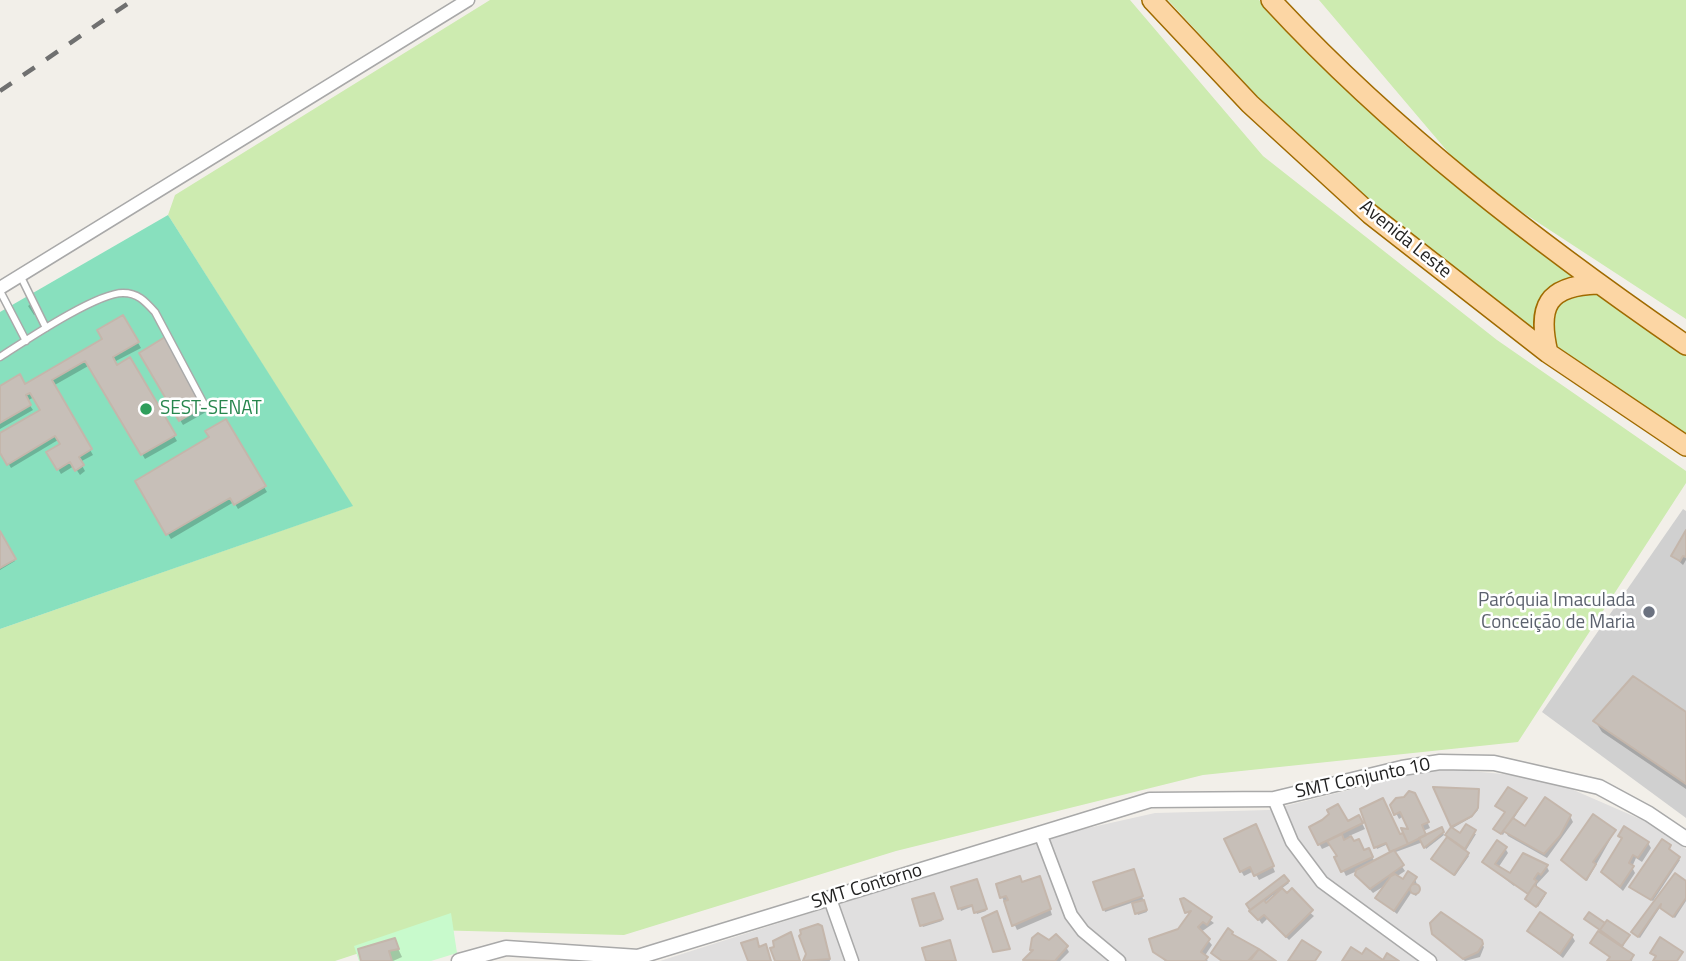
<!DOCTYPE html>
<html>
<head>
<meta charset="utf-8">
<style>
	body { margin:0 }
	canvas { display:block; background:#f2efe9 }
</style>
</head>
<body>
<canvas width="1686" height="961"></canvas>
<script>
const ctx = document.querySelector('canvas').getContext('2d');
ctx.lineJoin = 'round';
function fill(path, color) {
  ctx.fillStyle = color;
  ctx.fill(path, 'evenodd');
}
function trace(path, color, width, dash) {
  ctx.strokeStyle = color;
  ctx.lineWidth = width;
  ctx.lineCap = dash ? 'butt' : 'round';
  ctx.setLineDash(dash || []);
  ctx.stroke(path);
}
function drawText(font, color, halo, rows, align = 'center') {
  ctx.font = font + ' "Titillium Web",sans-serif';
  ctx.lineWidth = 5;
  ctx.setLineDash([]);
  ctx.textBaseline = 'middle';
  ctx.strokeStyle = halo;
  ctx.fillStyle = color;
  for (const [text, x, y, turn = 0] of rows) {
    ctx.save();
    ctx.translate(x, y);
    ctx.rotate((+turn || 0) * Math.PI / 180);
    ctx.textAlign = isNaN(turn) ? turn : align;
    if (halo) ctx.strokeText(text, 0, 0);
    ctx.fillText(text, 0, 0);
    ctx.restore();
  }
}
fill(new Path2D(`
	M1437,768L1546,778L1647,822L1686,849V961H660L1048,837L1155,813L1269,810Z`), '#e0dfdf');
fill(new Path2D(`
	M1683,509L1686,511V818L1542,712Z`), '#d0d0d0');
fill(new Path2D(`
	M490,0H1130L1263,156L1497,340L1686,471V483L1518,742L1203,775L896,851L624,935L429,930L335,961H0V629L352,506L168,215L175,195Z
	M1168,0H1259L1405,145L1595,292L1553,295L1538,339L1378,209L1255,94Z
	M1319,0H1686V319L1470,178Z
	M1576,290L1598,294L1686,354V437L1547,350L1541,312Z`), '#cdebb0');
fill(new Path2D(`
	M451,913L457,953L431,961H359L354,946Z`), '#c8facc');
fill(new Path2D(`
	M168,215L353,506L0,629V312Z`), '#88e0be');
fill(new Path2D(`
	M34,302L39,312L34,315L28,306Z
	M123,317L141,348L114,362L117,367L130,360L177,441L145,459L90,365L53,386L93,455L80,462L85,471L80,475L74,466L61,474L49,453L62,445L58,440L11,468L0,449V435L42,410L34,397L27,401L33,410L0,429V388L25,387L105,340Z
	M164,340L206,412L183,425L141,353Z
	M225,421L267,492L238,509L234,502L171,539L137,481L211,438Z
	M1686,534V560L1683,565L1673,556Z
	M0,535L15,561L0,570Z
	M1686,714V789L1602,732L1595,721Z
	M1435,789L1478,791V810L1472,817L1453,828Z
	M1526,799L1513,820L1526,829L1570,816L1573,822L1547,858L1508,836L1505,831L1503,835L1497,830L1506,813L1499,808Z
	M1417,800L1430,828L1423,831L1426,837L1441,829L1444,835L1426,849L1423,842L1393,853L1405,871L1396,877L1403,882L1415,878L1419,892L1416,896L1411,893L1397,914L1378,898L1389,883L1373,893L1361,880L1357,871L1346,876L1331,845L1322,849L1311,828L1347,824L1359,817L1365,829L1349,836L1364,852L1368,850L1375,862L1392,853L1388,844L1377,849L1362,810L1406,842L1411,831L1404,816L1399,819L1392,805Z
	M1451,829L1460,835L1476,834L1465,852L1469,856L1455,876L1433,859Z
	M1258,831L1275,872L1259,880L1254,871L1244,876L1241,871Z
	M1615,831L1587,881L1564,862Z
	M1620,836L1648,843L1651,848L1642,862L1636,858L1632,867L1635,873L1623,891L1603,872L1623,841Z
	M1670,847L1669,852L1680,860L1653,901L1632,889Z
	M1505,848L1508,853L1498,868L1510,876L1547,867L1549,871L1537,884V889L1545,896L1538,907L1528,901L1529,896L1516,883L1514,886L1484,862Z
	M1135,873L1147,912L1138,915L1134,902L1105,912L1096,883Z
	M1675,876L1686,883V901L1675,918L1661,906L1640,938L1634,934Z
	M1284,877L1289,883L1281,889L1314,916L1289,940L1268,918L1262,924L1248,905ZM1273,895L1275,897L1266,905L1264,903Z
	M978,883L986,911L977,914L974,906L961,911L953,889Z
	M1042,883L1052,915L1017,930L1002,897L1023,884Z
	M935,896L942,921L923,927L922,925Z
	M1183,900L1214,923L1201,932L1212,945L1204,957L1208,961H1165L1155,951L1179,931L1189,916Z
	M1586,919L1628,936L1622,949L1633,956L1632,961H1609L1611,958L1592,943L1601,931Z
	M821,927L830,961H805L804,958Z
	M1529,931L1572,936L1575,941L1563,958Z
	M1434,933L1480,941L1484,947L1480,957L1465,961Z
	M394,940L402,957L393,961H363Z
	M1049,943L1066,947L1069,952L1060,961H1024L1033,952L1032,949Z`), '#0003');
const building = new Path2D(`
	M123,315L139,342L113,357L117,365L130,357L176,435L141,455L85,361L52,380L92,449L79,457L84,465L75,471L70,462L57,470L46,452L60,444L55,436L7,465L0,453V433L40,410L30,393L26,395L31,405L0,423V386L20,374L25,384L102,339L97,330Z
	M165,337L205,406L179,421L139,353Z
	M226,419L266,486L234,505L230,498L166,535L135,481L209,437L205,431Z
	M1686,530V557L1683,556L1680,561L1671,556Z
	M0,531L16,559L0,568Z
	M1633,676L1686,712V784L1593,721Z
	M1433,787L1479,789L1478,808L1472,816L1451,827Z
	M1508,787L1527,798L1501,834L1493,829L1505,812L1495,806Z
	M1409,791L1415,793L1429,822L1422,825L1426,835L1408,844L1401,828L1408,829L1400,812L1394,815L1390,805L1396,798L1404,797Z
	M1545,797L1571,815L1560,836L1544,854L1503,831L1513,818L1525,826Z
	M1383,798L1400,834L1403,833L1408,844L1390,852L1386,843L1374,848L1360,809Z
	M1338,804L1348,821L1359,815L1363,823L1318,845L1309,827L1322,820L1329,814L1327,810Z
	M1593,814L1616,830L1593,862L1596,864L1586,880L1561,860Z
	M1256,824L1274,866L1254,876L1250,867L1240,872L1224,839Z
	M1466,824L1476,830L1465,849L1445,835L1451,827L1460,833Z
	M1624,826L1649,842L1638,858L1633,855L1629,863L1634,866L1620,887L1601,872L1622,838L1618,836Z
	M1442,827L1444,832L1424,848L1419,838Z
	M1342,834L1344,840L1351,836L1354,841L1359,839L1364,850L1369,848L1373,857L1341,872L1334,857L1337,856L1327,841Z
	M1447,837L1469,853L1454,875L1431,859Z
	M1662,839L1671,845L1669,849L1680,857L1651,900L1629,887Z
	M1497,840L1507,847L1495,864L1510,873L1523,853L1548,865L1541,875L1538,873L1534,879L1537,881L1528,894L1482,862Z
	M1394,850L1404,865L1370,889L1355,875L1356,870Z
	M1134,869L1143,896L1103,910L1093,882Z
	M1408,871L1417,877L1394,911L1375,898L1391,876L1395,874L1403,879Z
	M1675,873L1686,881V898L1673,917L1660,908L1661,904L1638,937L1631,932Z
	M1284,875L1289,881L1250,910L1246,904Z
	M1020,876L1022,882L1040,876L1051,909L1012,926L1004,901L1008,900L1006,896L1000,898L996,884Z
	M977,879L987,909L974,913L972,905L958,909L951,887Z
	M1410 889a5 5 0 1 1 10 0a5 5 0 1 1-10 0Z
	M1534,885L1546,893L1536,907L1525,899Z
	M1282,888L1287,893L1292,888L1313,910L1286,937L1264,915L1258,920L1249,911L1264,900L1266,903Z
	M934,893L943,919L920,926L912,899Z
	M1184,898L1212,917L1207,925L1203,922L1198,927L1210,939L1201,952L1208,957L1205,961H1167L1153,952L1149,939L1178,929L1191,911L1185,913L1180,899Z
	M1144,900L1147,910L1135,914L1132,903Z
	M997,911L1010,949L993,952L982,918Z
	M1441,912L1482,940L1483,944L1478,952L1463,959L1432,934L1430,923Z
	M1540,912L1573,935L1560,954L1527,931Z
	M1589,912L1605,923L1600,930L1584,919Z
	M1607,920L1630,935L1622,946L1600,930Z
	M818,924L822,926L830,959L803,961L806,954L799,936L801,934L800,930Z
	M1228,928L1233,932L1232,934L1259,949L1248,961H1222L1211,953Z
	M1598,931L1634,955L1630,961H1607L1610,957L1590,943Z
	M791,932L800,961H775L770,948L774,947L773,941Z
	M1038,933L1049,940L1056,934L1068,946L1055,961L1023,960L1033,950H1030L1032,938Z
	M1660,937L1683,952L1677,961H1653L1656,956L1650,953Z
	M395,938L399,949L389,951L392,961H361L358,949Z
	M757,938L759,947L766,944L771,961H748L741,943Z
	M950,940L956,961H926L922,948Z
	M1302,940L1321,952L1315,961H1288Z
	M1351,947L1362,954L1366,948L1383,960L1387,953L1399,961H1342Z
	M1259,949L1276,961H1250Z`);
fill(building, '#c7bfb8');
trace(building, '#c4b6ab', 2);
const service = new Path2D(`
	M21,277L46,328
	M0,291L26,341
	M0,357C25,341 96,293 123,293C138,293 145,301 155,312L205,406`);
const minor = new Path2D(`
	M0,288L468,0
	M1274,799L1292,842L1322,882L1430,961
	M1040,833L1071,915L1083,931L1119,961
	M830,899L852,961`);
const tertiary = new Path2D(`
	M459,961L506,948L638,957L1150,800L1274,799L1402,768L1440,762L1494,763L1599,787L1649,814L1686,839`);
const primary = new Path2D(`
	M1152,0L1250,104L1370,214L1548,353L1686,446
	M1271,0C1393,132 1538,243 1686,345
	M1548,353C1537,306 1547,286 1597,284`);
trace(service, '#a9a9a9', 9);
trace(minor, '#a9a9a9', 15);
trace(tertiary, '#a9a9a9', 17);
trace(primary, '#a06b00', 22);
trace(service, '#fff', 6);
trace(minor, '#fff', 12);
trace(tertiary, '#fff', 14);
trace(primary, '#fcd6a4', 19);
trace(new Path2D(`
	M0,91L133,0`), '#707070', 4.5, [14, 14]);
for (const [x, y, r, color] of [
	[146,409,7,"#2e9e5b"],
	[1649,612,7,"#6b7280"]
]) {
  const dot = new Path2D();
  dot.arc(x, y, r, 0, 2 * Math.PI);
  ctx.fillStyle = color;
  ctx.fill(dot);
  trace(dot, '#fff', 2.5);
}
drawText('19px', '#222', '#fff', [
	["Avenida Leste",1405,240,39],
	["SMT Conjunto 10",1363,779,-12],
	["SMT Contorno",867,887,-17]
]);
drawText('19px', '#27864d', '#fff', [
	["SEST-SENAT",160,409]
], 'left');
drawText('19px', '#5b616d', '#fff', [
	["Paróquia Imaculada",1635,601],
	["Conceição de Maria",1635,623]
], 'right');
</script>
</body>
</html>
